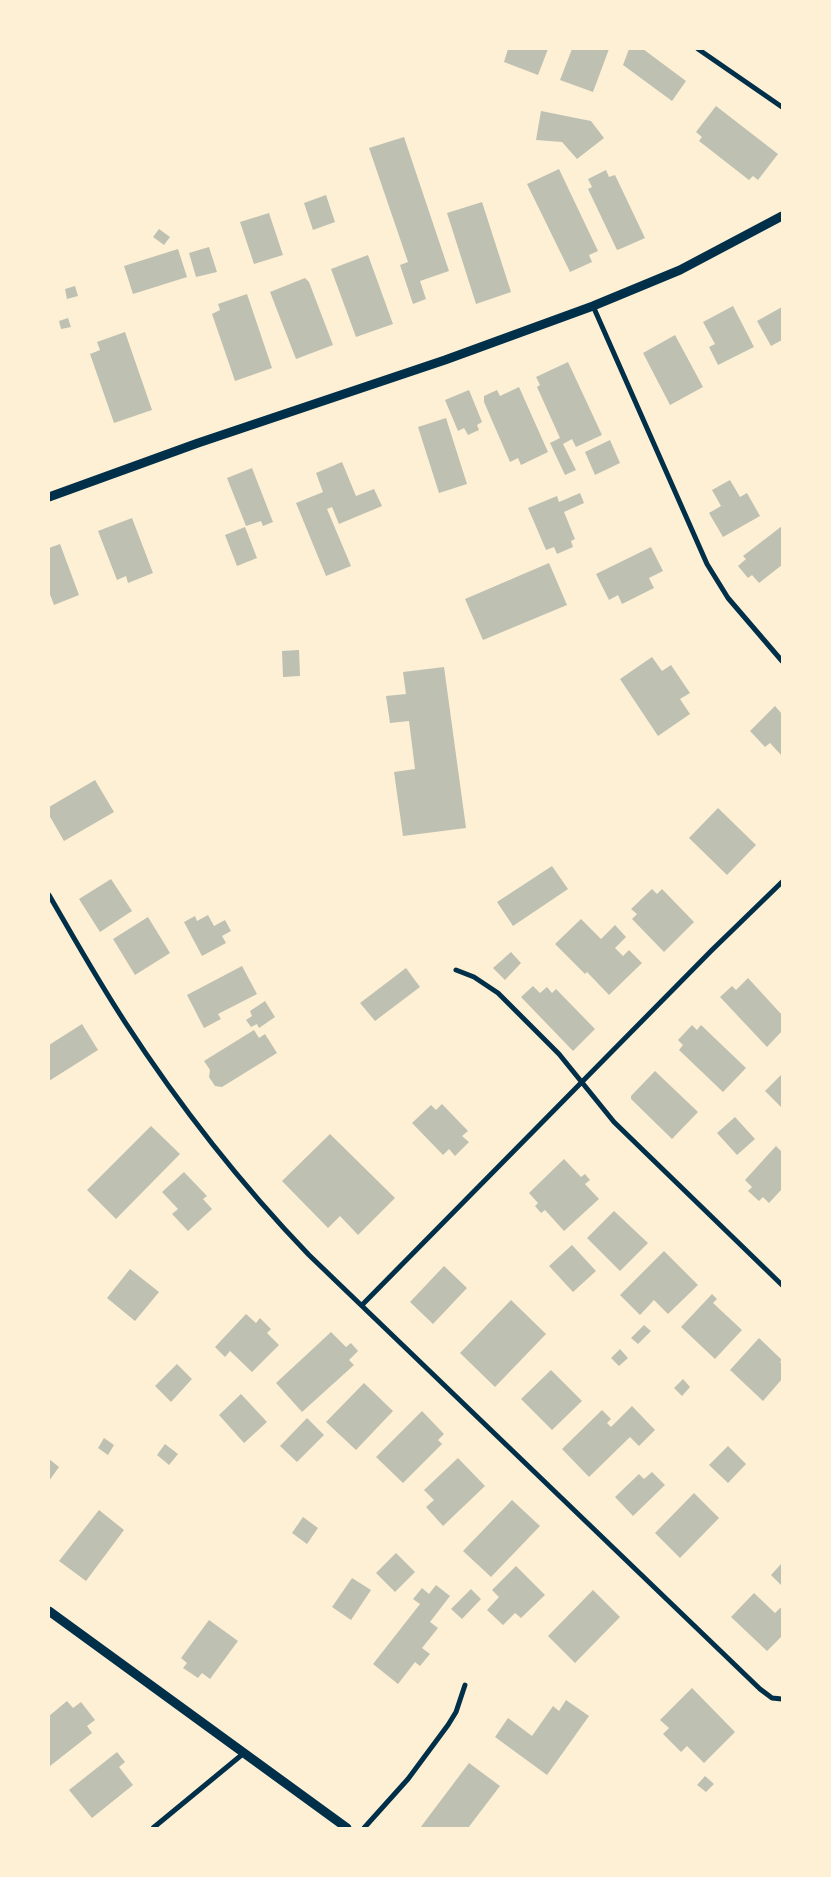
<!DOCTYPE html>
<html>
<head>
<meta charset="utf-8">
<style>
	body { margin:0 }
	#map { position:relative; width:831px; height:1877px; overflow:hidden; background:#fdf0d5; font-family:Arial,sans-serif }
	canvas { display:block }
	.frame { position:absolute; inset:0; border:50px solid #fdf0d5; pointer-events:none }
</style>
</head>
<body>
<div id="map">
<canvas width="831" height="1877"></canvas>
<div class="frame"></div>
</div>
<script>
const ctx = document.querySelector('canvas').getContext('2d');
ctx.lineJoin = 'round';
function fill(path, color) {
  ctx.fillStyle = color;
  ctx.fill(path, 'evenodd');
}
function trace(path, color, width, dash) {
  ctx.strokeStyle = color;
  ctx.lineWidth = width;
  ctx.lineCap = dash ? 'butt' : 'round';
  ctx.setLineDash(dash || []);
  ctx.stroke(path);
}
fill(new Path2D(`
	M508,49H548L538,75L504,62Z
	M572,49H609L593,92L560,80Z
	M629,49H643L686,81L672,101L623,65Z
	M716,106L778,154L758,180L753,176L749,180L699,141L702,137L696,132Z
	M541,111L591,121L604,138L577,159L562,142L536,140Z
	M404,137L449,271L420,281L426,299L413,304L400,265L408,262L369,148Z
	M559,169L598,251L589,255L592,262L570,272L527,184Z
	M606,170L609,177L615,175L645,238L620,249L617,250L588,189L592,187L588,179Z
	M326,195L335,222L313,230L304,203Z
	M482,202L511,292L476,304L447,213Z
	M269,213L283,255L254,264L240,222Z
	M159,229L170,237L164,245L153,237Z
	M209,247L217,272L196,277L189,253Z
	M178,249L187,277L133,294L124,266Z
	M368,255L393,324L356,337L331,269Z
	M305,278L309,282L333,345L296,359L270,292Z
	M75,286L78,296L67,299L65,289Z
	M247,294L272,368L235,381L212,314L220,310L218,304Z
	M733,306L754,347L718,365L709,347L715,344L703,322Z
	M782,307V340L771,346L757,321Z
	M68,318L71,327L61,329L59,321Z
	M125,332L152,410L114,423L90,354L100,350L97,342Z
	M675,335L703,387L670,405L643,353Z
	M568,362L602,435L576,447L572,439L563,444L576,470L565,475L550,443L560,438L537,387L540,385L536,377Z
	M519,387L548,452L521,465L518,458L510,462L484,402V396L497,390L500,396Z
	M469,390L482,422L477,425L479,430L468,435L464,428L458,431L445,400Z
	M446,418L467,484L439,493L418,427Z
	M610,440L620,463L595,475L585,452Z
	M342,462L356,496L374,489L382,506L339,524L332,507L327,509L351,566L326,576L296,503L323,492L316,473Z
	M252,468L273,522L263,526L261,521L246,526L227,478Z
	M730,480L740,497L747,493L760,516L723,537L709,513L721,506L712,490Z
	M580,493L584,503L564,512L575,539L571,541L573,547L557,554L554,547L546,550L528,508L557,496L559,502Z
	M132,518L153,573L128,583L126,576L117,580L98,531Z
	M782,526V565L759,583L752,575L748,578L738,566L746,559L743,556Z
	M245,527L257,558L237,566L225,535Z
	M60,544L79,595L54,605L49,592V548Z
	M651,547L663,571L649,578L654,588L622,604L618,595L609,600L596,574Z
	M549,563L567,605L483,640L465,599Z
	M299,650L300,676L283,677L282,651Z
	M652,657L662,671L671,665L690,693L680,699L690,714L658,736L620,679Z
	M444,667L466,828L403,836L394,772L415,769L409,721L390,723L386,696L406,694L403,672Z
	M775,706L782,714V756L770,743L765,747L750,731Z
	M95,780L114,812L64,841L49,815V807Z
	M718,808L756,845L727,875L689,838Z
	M552,866L568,889L513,926L497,902Z
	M111,879L132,911L100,932L79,899Z
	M652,889L657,894L662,889L694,922L664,952L632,919L637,914L631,909Z
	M208,915L214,926L225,920L231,931L222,936L226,943L202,956L184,922L195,916L197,921Z
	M148,917L170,953L135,975L113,939Z
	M581,919L601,939L615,925L626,937L615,948L623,956L629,950L642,963L609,995L587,972L585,974L555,944Z
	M511,952L521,963L505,980L493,968Z
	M242,966L257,994L218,1014L221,1019L204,1028L187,995Z
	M406,968L420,987L375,1021L360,1003Z
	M748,978L782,1015V1031L767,1047L720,997L732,986L736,990Z
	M533,986L540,993L547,987L552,993L556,989L595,1029L573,1051L521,997Z
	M265,1001L275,1017L259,1028L257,1024L251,1027L246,1020L252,1016L250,1011Z
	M82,1024L98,1050L49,1081V1045Z
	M692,1025L697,1030L701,1025L746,1068L723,1092L679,1050L683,1045L678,1040Z
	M254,1030L259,1038L265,1034L277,1053L222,1087L215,1086L209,1077L210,1070L204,1061Z
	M655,1071L698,1112L672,1139L631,1099V1096Z
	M782,1074V1108L765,1091Z
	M442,1104L468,1131L462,1136L469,1142L455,1156L449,1149L443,1155L412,1123L431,1105L436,1110Z
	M735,1117L755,1139L737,1155L717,1133Z
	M151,1126L180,1154L116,1219L87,1190Z
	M330,1134L395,1198L358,1235L340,1216L328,1228L282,1181Z
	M776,1146L782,1152V1189L769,1203L763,1197L759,1201L748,1191L752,1187L745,1180Z
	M564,1159L581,1177L585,1174L590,1180L585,1184L599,1199L564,1231L545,1210L541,1213L535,1206L538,1203L529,1193Z
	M184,1172L207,1196L203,1199L212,1209L188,1231L172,1214L178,1209L162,1192Z
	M614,1211L648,1243L620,1271L587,1238Z
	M572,1245L596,1271L573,1292L549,1266Z
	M664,1251L698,1285L668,1314L654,1300L640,1315L620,1295Z
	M444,1266L467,1288L433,1324L410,1302Z
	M130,1269L159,1292L135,1321L107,1298Z
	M712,1294L717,1299L713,1303L742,1330L715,1359L681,1327Z
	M511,1300L546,1334L495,1387L460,1353Z
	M246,1314L256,1323L260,1318L271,1329L267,1333L279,1345L252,1372L230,1351L225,1357L215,1347Z
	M644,1325L651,1331L638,1344L631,1338Z
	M331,1332L346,1347L351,1343L358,1351L349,1360L354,1365L302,1412L276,1383Z
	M759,1338L782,1360L780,1362L782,1364V1379L763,1401L730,1370Z
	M620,1349L628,1358L619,1366L611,1358Z
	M177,1364L192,1379L171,1402L155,1386Z
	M551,1370L582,1401L552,1430L521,1399Z
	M683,1379L690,1387L682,1396L674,1388Z
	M364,1383L393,1411L356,1450L326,1422Z
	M241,1394L267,1422L244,1443L219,1415Z
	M632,1406L655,1430L639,1446L630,1437L589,1477L562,1449L602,1410L611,1419L607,1423L611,1427Z
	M422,1411L444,1434L438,1440L442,1444L403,1483L376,1457Z
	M307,1418L324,1435L297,1462L280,1446Z
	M104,1438L114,1445L108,1455L98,1448Z
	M165,1444L178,1454L169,1465L157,1455Z
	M728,1446L746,1464L728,1483L709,1465Z
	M458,1458L485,1486L443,1526L426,1507L434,1500L424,1490Z
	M49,1459L59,1467L49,1481Z
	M652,1472L665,1485L633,1516L615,1497L639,1474L644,1479Z
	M694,1493L719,1518L680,1558L655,1533Z
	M512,1500L540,1526L491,1577L463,1551Z
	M99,1510L124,1530L86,1581L59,1561Z
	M303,1517L318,1528L307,1544L292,1533Z
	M396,1553L415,1572L395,1592L376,1573Z
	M782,1563V1586L771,1575Z
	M516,1566L545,1595L521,1618L515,1613L503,1625L487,1610L499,1597L492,1590Z
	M352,1578L371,1590L351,1620L332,1607Z
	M436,1585L450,1596L430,1622L438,1628L422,1648L430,1654L420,1666L415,1662L398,1684L373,1664L420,1604L413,1599L422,1588L429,1594Z
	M471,1589L481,1599L462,1619L451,1609Z
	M593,1590L620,1617L575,1663L548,1636Z
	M754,1593L775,1613L780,1608L782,1609V1636L767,1651L731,1617Z
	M209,1620L238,1641L210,1679L202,1673L198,1678L183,1668L187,1663L181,1658Z
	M692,1688L735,1732L704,1763L687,1746L681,1752L663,1734L669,1728L660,1720Z
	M566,1700L589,1716L547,1775L495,1737L508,1718L532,1736L553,1706L559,1711Z
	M67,1701L73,1708L81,1702L95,1720L87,1726L92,1733L50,1766L49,1764V1716Z
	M117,1752L125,1762L119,1767L133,1785L92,1818L69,1790Z
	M469,1763L500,1786L468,1828H420Z
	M705,1776L714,1784L706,1792L697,1785Z`), '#bec0b2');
trace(new Path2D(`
	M698,49L782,107
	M593,306L707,564L728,598L782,661
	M49,895C74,938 98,981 125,1022C179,1105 241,1184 309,1255L760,1689L772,1698L782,1699
	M456,970L474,977L498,993L559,1054L614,1122L782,1285
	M362,1305L712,950L782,882
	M153,1828L244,1753
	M364,1828L408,1779L448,1725L456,1712L465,1685`), '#003049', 5);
trace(new Path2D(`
	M49,497L198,443L445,360L593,306L680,270L782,216
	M49,1611L347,1828`), '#003049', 9);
</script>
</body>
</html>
